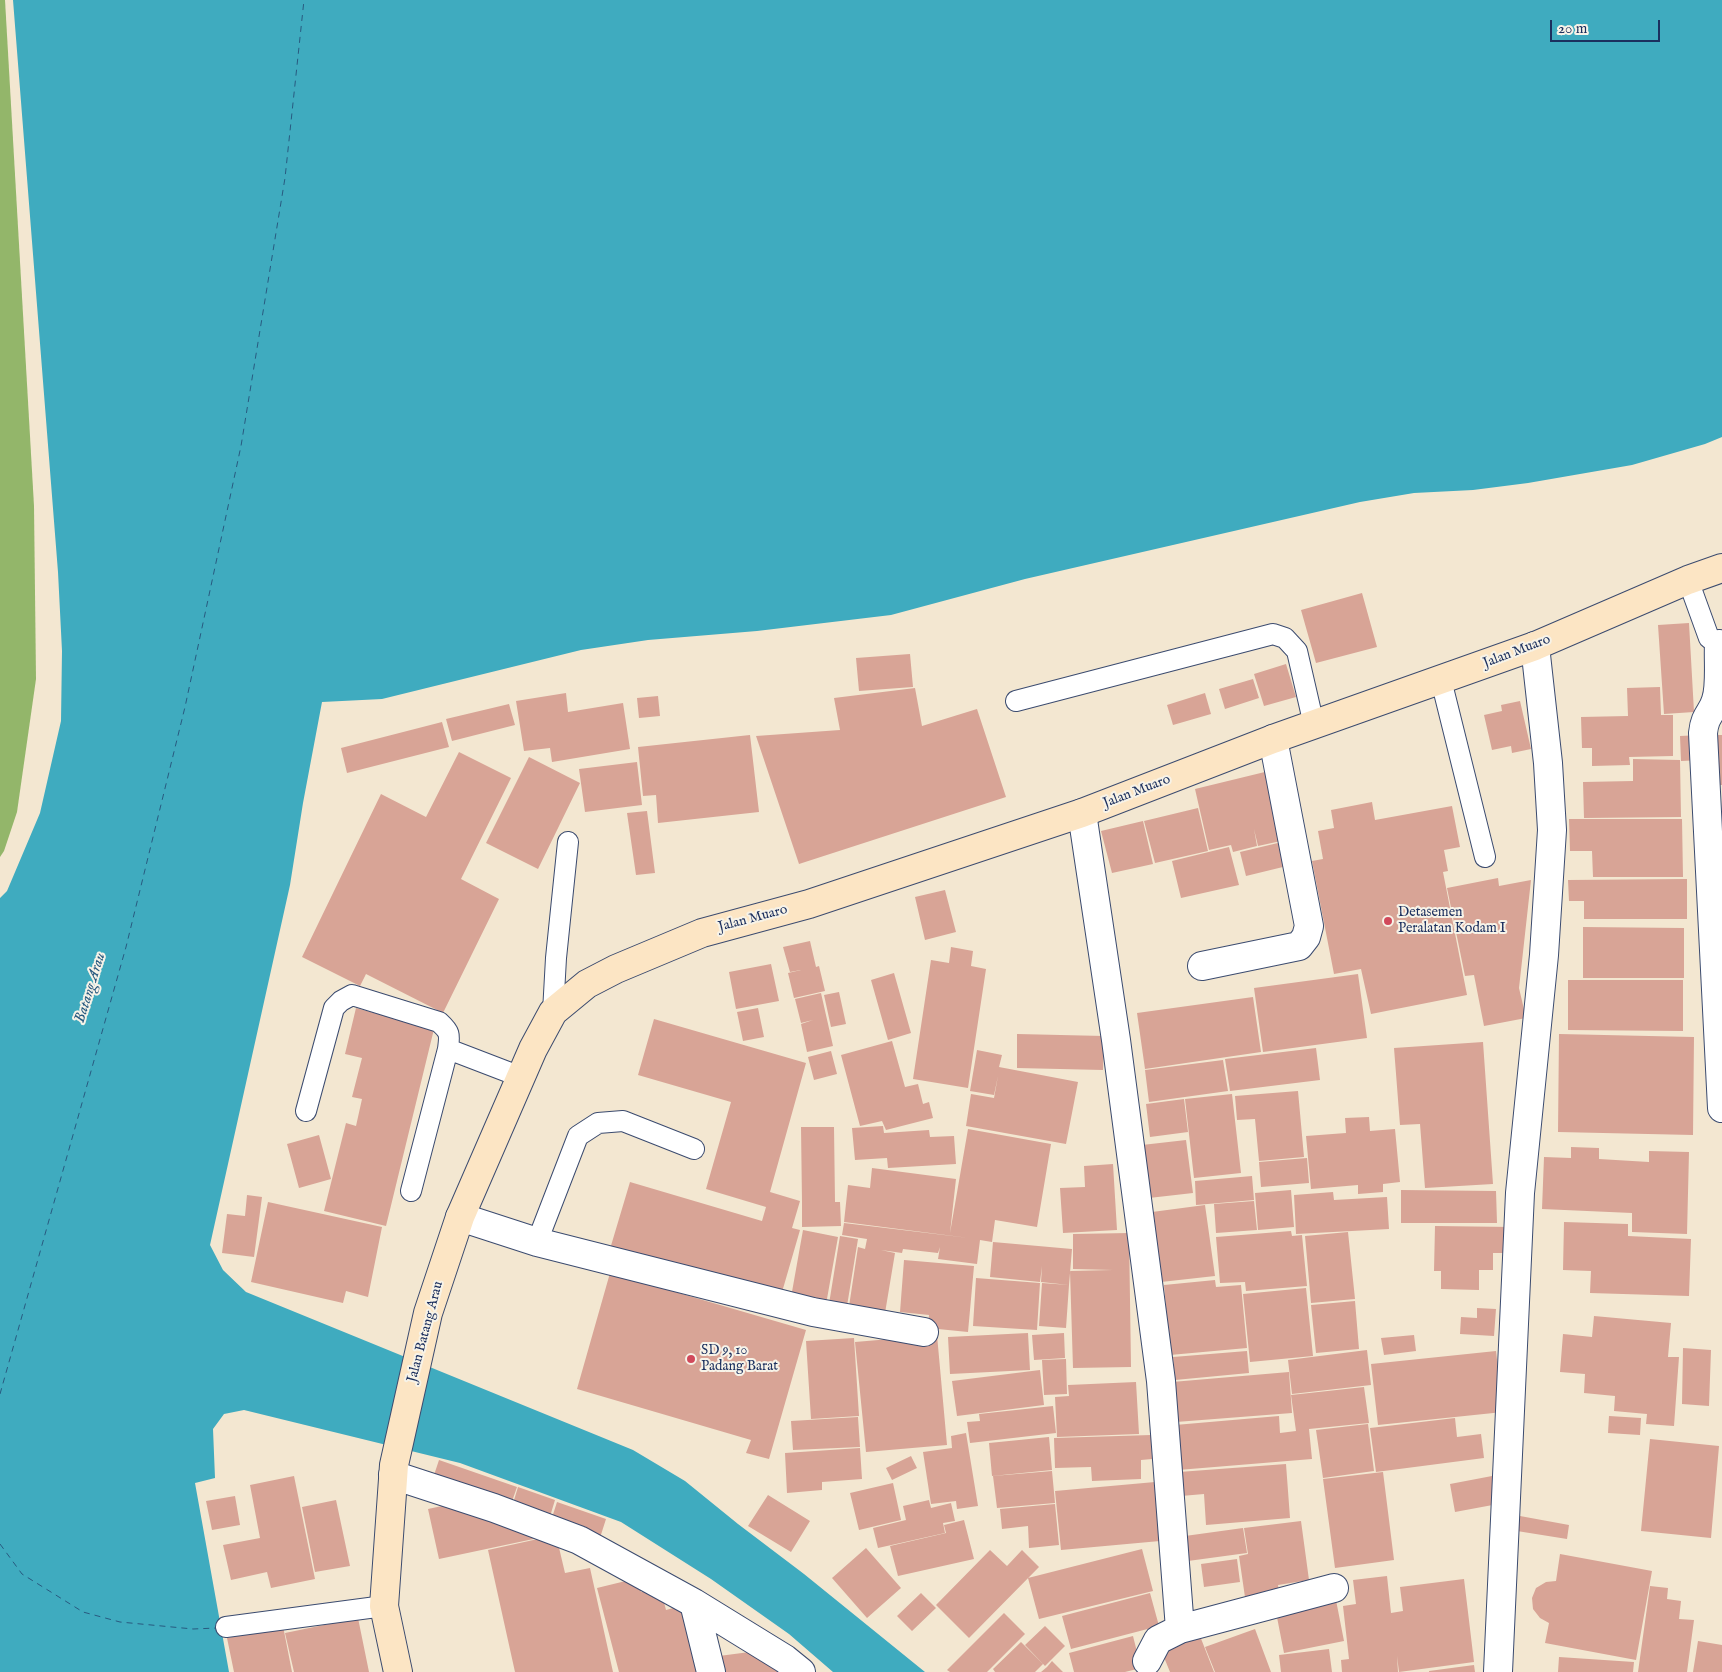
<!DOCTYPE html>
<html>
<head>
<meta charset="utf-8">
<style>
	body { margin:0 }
	#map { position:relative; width:1722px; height:1672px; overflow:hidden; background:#f3e7d1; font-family:"IM FELL English",serif }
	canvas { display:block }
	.scale { position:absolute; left:1550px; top:20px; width:110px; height:22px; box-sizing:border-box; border:2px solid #1b2f5e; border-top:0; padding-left:6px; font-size:15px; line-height:18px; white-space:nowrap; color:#1b2f5e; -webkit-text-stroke:4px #f7f3e8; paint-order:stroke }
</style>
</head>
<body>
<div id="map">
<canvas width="1722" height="1672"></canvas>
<div class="scale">20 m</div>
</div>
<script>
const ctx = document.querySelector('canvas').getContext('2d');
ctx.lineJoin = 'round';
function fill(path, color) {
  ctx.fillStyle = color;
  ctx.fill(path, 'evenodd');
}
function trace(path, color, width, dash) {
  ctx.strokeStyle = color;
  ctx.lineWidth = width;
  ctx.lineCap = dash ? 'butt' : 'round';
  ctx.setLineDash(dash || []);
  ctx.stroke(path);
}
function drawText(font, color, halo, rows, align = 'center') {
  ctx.font = font + ' "IM FELL English",serif';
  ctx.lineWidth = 4;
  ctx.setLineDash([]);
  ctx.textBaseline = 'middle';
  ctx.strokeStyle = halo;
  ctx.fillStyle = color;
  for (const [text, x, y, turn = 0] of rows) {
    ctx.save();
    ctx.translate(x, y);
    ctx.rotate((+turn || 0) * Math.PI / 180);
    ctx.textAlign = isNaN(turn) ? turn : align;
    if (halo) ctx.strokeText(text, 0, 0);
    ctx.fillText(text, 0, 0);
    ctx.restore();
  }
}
fill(new Path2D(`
	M0,0H5L34,506L36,679L17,812L4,851L0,857Z`), '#93b66a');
fill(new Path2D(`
	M13,0H1722V437L1705,444L1632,465L1528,483L1473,490L1414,493L1360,502L1025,579L891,615L757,631L648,640L581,650L382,699L322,702L303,803L290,885L210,1245L223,1270L246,1292L633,1450L685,1481L738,1524L804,1574L925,1672H833L789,1634L711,1579L621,1522L460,1463L244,1410L224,1414L213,1429L215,1478L195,1483L229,1672H0V898L7,891L40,813L61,721L62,651L58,572Z`), '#3fabbf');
trace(new Path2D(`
	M0,1394L126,947L185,707L241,446L285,178L304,0
	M0,1544L22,1574L83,1612L120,1622L193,1629L217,1628`), '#285a80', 1, [6, 5]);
fill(new Path2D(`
	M1362,593L1377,647L1316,663L1301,610Z
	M1689,623L1694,712L1664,714L1658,625Z
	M910,654L913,687L859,691L856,658Z
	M1286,664L1296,697L1264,706L1254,674Z
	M1253,679L1259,698L1225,709L1219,689Z
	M1660,687L1661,715H1673V756L1629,757L1630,765L1592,766V748H1582L1581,717L1628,716L1627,688Z
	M915,688L922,726L977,709L1006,797L799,864L756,736L840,730L834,698Z
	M566,693L568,712L623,703L630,749L552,762L550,748L524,751L516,701Z
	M1205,693L1211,714L1173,725L1167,705Z
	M658,696L660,716L639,718L637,698Z
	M1520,701L1531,749L1512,753L1511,746L1492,750L1484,715L1502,711L1501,705Z
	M509,704L515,725L452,741L446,719Z
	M442,722L449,747L347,773L341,748Z
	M750,735L759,812L658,823L656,795L643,796L638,747Z
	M1701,735L1702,760L1681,761L1680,736Z
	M1710,735H1722V785H1710Z
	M459,752L511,778L461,879L499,899L443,1013L366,974L360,986L302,957L381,794L426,817Z
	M529,757L580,783L538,869L486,843Z
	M1633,759L1680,760L1681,817L1584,818L1583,782L1633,781Z
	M637,762L642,805L585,812L579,769Z
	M1273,770L1290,839L1258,846L1254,829L1257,846L1233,852L1231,845L1209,850L1195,789Z
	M1372,802L1375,820L1452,806L1460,847L1444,850L1448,871L1443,872L1467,995L1371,1014L1361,969L1334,974L1312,861L1323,859L1318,831L1334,828L1331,810Z
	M1198,808L1208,851L1155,863L1144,821Z
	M647,811L655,873L636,875L627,813Z
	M1569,819H1682L1683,877H1593L1592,851H1570Z
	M1143,821L1153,864L1112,873L1101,831Z
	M1282,842L1287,866L1246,876L1240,852Z
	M1229,847L1239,885L1181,898L1172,861Z
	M1498,878L1499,886L1531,880L1519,988L1526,1018L1484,1026L1474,975L1465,976L1447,888Z
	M1687,879V919H1584V901H1569L1568,880Z
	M945,890L956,932L925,940L915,897Z
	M1583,927L1684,928V978H1583Z
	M810,941L816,967L819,966L825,991L794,998L788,973L801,970L790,972L783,947Z
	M951,947L973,951L971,966L986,969L968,1088L913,1079L931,960L949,963Z
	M771,964L779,1001L736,1009L729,972Z
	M894,973L911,1033L888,1040L871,980Z
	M1358,974L1367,1038L1263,1052L1254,988Z
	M1568,980H1683V1031L1568,1030Z
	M839,992L846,1024L831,1027L824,995Z
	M821,993L833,1046L807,1052L801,1024L813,1020L801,1023L795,999Z
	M1253,997L1261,1052L1145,1069L1137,1013Z
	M356,1008L434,1029L386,1226L324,1211L346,1123L356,1126L362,1099L352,1097L362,1058L345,1054Z
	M758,1008L764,1037L743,1041L737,1012Z
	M654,1019L806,1063L770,1192L800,1201L792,1228L800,1230L780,1299L610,1249L630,1182L762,1221L766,1207L706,1189L731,1102L638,1075Z
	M1017,1034L1104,1036L1103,1070L1017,1068Z
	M1559,1034L1694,1037L1693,1135L1558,1132Z
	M892,1041L905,1087L918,1084L923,1104L929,1102L933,1118L886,1130L882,1121L860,1126L841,1055Z
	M1483,1042L1493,1184L1425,1188L1420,1124L1400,1125L1394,1048Z
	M1316,1048L1320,1080L1230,1091L1225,1059Z
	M977,1050L1002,1055L999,1067L1078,1082L1066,1144L966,1126L971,1094L994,1098L998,1076L994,1095L970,1091Z
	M831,1051L837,1074L814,1080L808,1057Z
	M1223,1060L1228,1091L1149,1102L1145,1070Z
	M1298,1091L1304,1157L1259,1161L1255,1119L1237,1120L1235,1096Z
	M1232,1094L1241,1173L1194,1178L1185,1099Z
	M1184,1099L1188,1132L1150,1137L1146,1104Z
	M1369,1117L1370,1131L1395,1129L1400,1182L1383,1184V1192L1358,1194V1185L1311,1189L1306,1136L1346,1133L1345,1118Z
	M883,1126L884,1133L929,1130L930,1137L954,1136L956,1164L888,1168L887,1158L855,1160L852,1128Z
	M801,1127H834L835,1202H802Z
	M968,1129L1051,1144L1037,1227L995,1220L992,1242L980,1240L977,1264L938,1259L940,1247L938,1253L903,1249L902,1253L881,1250L895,1253L884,1319L848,1313L858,1247L865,1249L867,1239L842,1235L844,1223L969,1238L844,1222L848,1185L870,1188L872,1168L956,1179L950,1233Z
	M319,1135L331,1179L299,1188L287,1144Z
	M1186,1140L1193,1193L1149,1198L1142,1145Z
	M1571,1147L1599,1148V1159L1649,1162V1151L1689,1152L1687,1234L1632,1232V1213L1542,1209L1544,1157L1571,1158Z
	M1307,1158L1309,1183L1261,1187L1259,1162Z
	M1113,1164L1117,1230L1063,1233L1060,1188L1085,1187L1084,1166Z
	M1252,1176L1254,1200L1196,1205L1195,1181Z
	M1291,1190L1294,1227L1258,1230L1255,1193Z
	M1401,1190L1496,1191L1497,1223H1401Z
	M1333,1192L1334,1200L1387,1197L1389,1229L1296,1234L1294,1195Z
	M247,1195L262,1197L254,1257L222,1253L227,1214L245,1216Z
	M1254,1201L1257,1230L1216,1233L1214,1204Z
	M268,1202L382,1227L368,1297L346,1291L343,1303L251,1282Z
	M802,1202H840L841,1226L802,1227Z
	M1205,1205L1215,1276L1161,1282L1152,1212Z
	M1564,1222L1628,1224V1236L1691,1239L1689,1296L1590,1293L1591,1271L1563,1270Z
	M1435,1226L1512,1227V1253H1493V1270H1479V1290L1441,1289V1271H1434Z
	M803,1230L838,1237L825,1310L790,1303Z
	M1291,1231L1292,1236L1302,1235L1307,1286L1246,1291L1245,1282L1220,1283L1216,1237Z
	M1348,1232L1355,1299L1311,1303L1305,1236Z
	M1129,1233L1131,1367L1073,1368L1070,1271L1113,1270L1073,1269V1234Z
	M840,1236L858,1239L846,1312L828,1310Z
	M993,1242L1072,1249L1069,1285L1041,1282L1042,1266L1040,1282L990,1277Z
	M904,1260L974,1266L968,1332L928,1328L929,1315L900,1312Z
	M610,1273L806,1330L769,1459L746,1453L751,1440L577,1389Z
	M976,1278L1040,1283L1037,1330L973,1326Z
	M1215,1280L1216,1287L1241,1285L1247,1348L1170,1355L1164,1285Z
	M1042,1283L1069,1285L1066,1328L1039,1326Z
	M1306,1288L1313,1356L1250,1362L1243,1294Z
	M1355,1301L1359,1349L1316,1353L1311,1305Z
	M1477,1308L1496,1309L1494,1336L1460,1334L1461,1317L1477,1318Z
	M1594,1316L1671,1323L1668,1357H1679L1674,1426L1646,1424L1647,1414L1614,1411L1615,1396L1584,1393L1585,1374L1560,1372L1563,1334L1592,1337Z
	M1028,1333L1030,1370L950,1374L948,1337Z
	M1064,1333L1065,1358L1034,1360L1032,1335Z
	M937,1335L947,1445L866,1452L855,1342Z
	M1414,1335L1416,1351L1384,1355L1381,1338Z
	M854,1338L859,1416L811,1419L806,1341Z
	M1683,1348L1711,1350L1709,1406L1682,1404Z
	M1367,1350L1371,1385L1292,1394L1288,1360Z
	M1247,1351L1249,1373L1175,1380L1173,1357Z
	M1496,1351L1503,1412L1378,1425L1371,1364Z
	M1066,1359L1067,1394L1044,1395L1042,1360Z
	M1040,1370L1044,1405L957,1416L952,1381Z
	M1289,1372L1292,1413L1176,1422L1172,1382Z
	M1136,1382L1139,1434L1057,1437L1055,1397L1069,1396L1068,1385Z
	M1364,1387L1369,1423L1309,1429L1312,1459L1178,1470L1175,1425L1279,1416L1280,1433L1296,1431L1291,1395Z
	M1053,1406L1056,1433L970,1443L967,1422L980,1421L979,1414Z
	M1609,1416L1641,1418L1640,1435L1608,1433Z
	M858,1417L860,1447L793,1450L791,1421Z
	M1455,1418L1457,1437L1481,1434L1484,1458L1376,1472L1370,1428Z
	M1368,1424L1374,1471L1323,1478L1316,1430Z
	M966,1433L978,1506L957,1509L956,1501L931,1504L923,1452L952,1448L951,1436Z
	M1151,1435L1152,1459L1141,1460V1479L1092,1481L1091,1467L1055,1468L1054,1438Z
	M1049,1437L1052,1470L992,1476L989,1443Z
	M1650,1439L1719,1446L1711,1538L1641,1531Z
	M860,1448L862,1479L822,1482V1490L787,1493L785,1453Z
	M911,1456L917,1468L892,1480L886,1468Z
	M439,1460L517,1487L509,1510L431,1484Z
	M1286,1464L1290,1518L1206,1525L1204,1494L1181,1496L1179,1472Z
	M1052,1471L1055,1503L997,1508L993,1476Z
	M1383,1472L1394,1560L1335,1568L1323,1479Z
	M294,1476L315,1579L271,1588L267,1572L231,1580L223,1545L260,1538L250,1485Z
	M1492,1476L1498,1504L1455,1512L1450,1484Z
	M1155,1482L1160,1541L1061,1550L1055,1491Z
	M893,1483L901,1520L859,1530L850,1493Z
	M518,1487L555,1500L548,1523L511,1510Z
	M768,1495L810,1521L791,1552L748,1526Z
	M235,1496L240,1525L212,1530L206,1501Z
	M336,1500L350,1566L315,1572L302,1507Z
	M929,1500L931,1508L951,1503L955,1521L943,1523L945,1533L878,1548L873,1528L906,1520L903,1506Z
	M557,1502L606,1519L598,1544L549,1527Z
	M456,1503L543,1537L439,1559L428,1509Z
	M1055,1504L1059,1545L1029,1548L1028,1526L1002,1529L1000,1509Z
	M1520,1516L1569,1525L1567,1539L1517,1531Z
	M964,1520L974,1559L898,1576L890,1546L946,1533L944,1525Z
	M1301,1521L1309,1580L1278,1585L1280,1600L1246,1604L1239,1556L1248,1554L1244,1528Z
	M1243,1528L1247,1553L1188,1561L1185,1536Z
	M556,1535L565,1573L590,1568L613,1672H515L488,1550Z
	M866,1548L901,1588L867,1618L832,1578Z
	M1142,1549L1153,1591L1039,1619L1028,1578Z
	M990,1550L1007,1566L1022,1550L1039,1567L969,1638L936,1605Z
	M1560,1554L1652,1571L1636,1660L1545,1643L1549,1623L1540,1618L1533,1609L1532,1598L1536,1588L1546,1582L1556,1581Z
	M1237,1559L1240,1582L1204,1587L1201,1564Z
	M1387,1576L1391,1613L1403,1611L1400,1587L1464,1579L1474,1662L1399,1672L1397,1656L1398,1672H1342L1341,1660L1349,1659L1343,1606L1356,1604L1353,1580Z
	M638,1578L641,1592L660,1587L666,1610L684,1605L702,1672H619L597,1588Z
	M1650,1586L1668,1588L1667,1599L1681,1601L1679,1619L1694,1620L1687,1672H1638Z
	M921,1593L936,1608L912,1631L897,1616Z
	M1150,1593L1159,1626L1071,1649L1062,1616Z
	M1335,1595L1344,1641L1284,1653L1275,1607Z
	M1004,1613L1025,1634L987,1672H950L947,1670Z
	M358,1618L369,1672H294L285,1633Z
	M283,1626L292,1672H234L227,1638Z
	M1045,1626L1065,1646L1045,1666L1025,1645Z
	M1255,1629L1271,1672H1215L1205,1647Z
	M1133,1636L1141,1668L1125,1672H1074L1069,1653Z
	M1200,1636L1214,1672H1170L1161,1650Z
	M1698,1641L1722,1645V1672H1693Z
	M1021,1642L1043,1664L1035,1672H995L993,1669Z
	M1329,1649L1332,1672H1281L1279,1655Z
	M765,1650L783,1672H721L719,1656Z
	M1559,1657L1634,1662L1633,1672H1558Z
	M1052,1661L1063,1672H1041L1047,1667Z
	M1474,1665L1475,1672H1429V1671Z`), '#d8a496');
const lane = new Path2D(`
	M1688,580L1709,638L1719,644L1722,645
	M1441,680L1485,857
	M1016,701L1273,634L1285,638L1297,651L1314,725
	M553,1012L556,958L568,842
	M448,1049L521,1077
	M306,1111L334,1008L341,1001L352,995L439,1022C450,1032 450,1034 448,1049L411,1191
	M537,1242L578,1136L598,1123L623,1121L694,1149
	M226,1627L384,1606`);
const street = new Path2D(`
	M1719,644C1718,660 1721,685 1716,700C1712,714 1705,714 1703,733L1722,1108
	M1082,813L1116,1040L1161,1381L1180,1629L1158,1640L1147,1661
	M1202,966L1299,946L1306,937L1309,926L1273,739
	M460,1217L537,1242L813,1312L924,1332
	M393,1475L494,1508L579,1540L694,1603L785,1659L801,1672
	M694,1603L711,1672
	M1180,1629L1334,1588
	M1498,1672L1520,1193L1544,955L1552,830L1548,763L1535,646`);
const secondary = new Path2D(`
	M398,1672L384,1606L394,1465L428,1313L460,1217L533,1049L553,1012L587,984L616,969L702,933L809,904L1082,813L1273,739L1535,646L1688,580L1722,568`);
trace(lane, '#3b4b6f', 22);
trace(street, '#3b4b6f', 30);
trace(secondary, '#3b4b6f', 30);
trace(lane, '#fff', 20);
trace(street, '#fff', 28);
trace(secondary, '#fce5c4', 28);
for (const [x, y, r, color] of [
	[1388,921,5,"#d1495b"],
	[691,1359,5,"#d1495b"]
]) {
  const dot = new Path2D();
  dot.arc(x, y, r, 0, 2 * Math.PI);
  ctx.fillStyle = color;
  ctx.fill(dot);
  trace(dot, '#f7f3e8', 2);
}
drawText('14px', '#1b2f5e', '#f7f3e8', [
	["Jalan Muaro",1517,652,-21],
	["Jalan Muaro",1137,792,-21],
	["Jalan Muaro",753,919,-15],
	["Jalan Batang Arau",426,1332,-75]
]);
drawText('14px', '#1b2f5e', '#f7f3e8', [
	["Detasemen",1398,913],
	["Peralatan Kodam I",1398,929],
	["SD 9, 10",701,1351],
	["Padang Barat",701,1367]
], 'left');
drawText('italic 15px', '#285a80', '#f7f3e8', [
	["Batang Arau",91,988,-73]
]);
</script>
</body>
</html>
